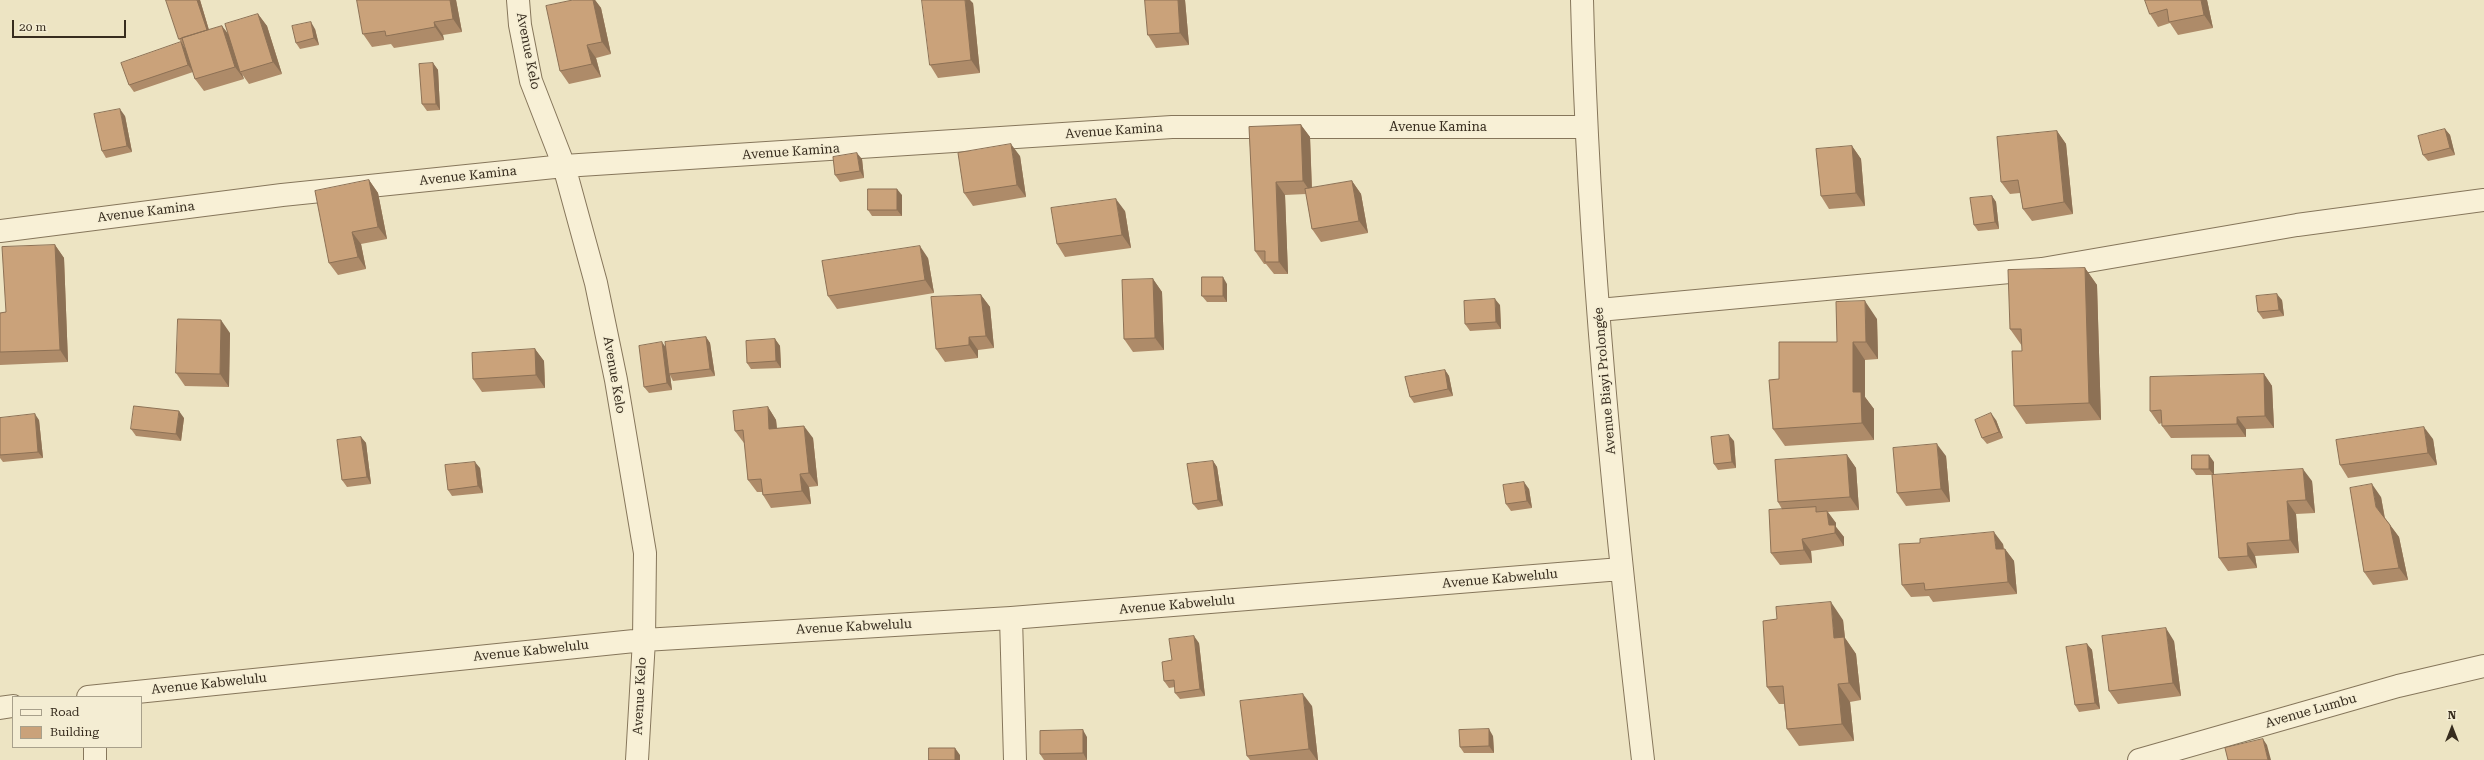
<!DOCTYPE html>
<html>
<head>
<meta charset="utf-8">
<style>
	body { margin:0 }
	#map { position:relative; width:2484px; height:760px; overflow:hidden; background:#ede4c3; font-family:"Roboto Serif",serif }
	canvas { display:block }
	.legend { position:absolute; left:12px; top:696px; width:130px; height:52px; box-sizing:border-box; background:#f4edd3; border:1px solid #a8a08b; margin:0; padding:5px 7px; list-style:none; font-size:12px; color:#372c1e }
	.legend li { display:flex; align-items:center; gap:8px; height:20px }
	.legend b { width:20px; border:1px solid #a8a08b }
	.north { position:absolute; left:2432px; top:708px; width:40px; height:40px; -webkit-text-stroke:3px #f4edd3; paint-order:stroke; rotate:0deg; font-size:11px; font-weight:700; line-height:16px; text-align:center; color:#372c1e }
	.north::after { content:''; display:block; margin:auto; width:14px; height:18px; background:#372c1e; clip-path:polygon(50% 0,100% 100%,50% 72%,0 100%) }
	.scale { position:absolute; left:12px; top:20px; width:114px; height:18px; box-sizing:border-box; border:2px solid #372c1e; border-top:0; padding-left:5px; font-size:12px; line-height:14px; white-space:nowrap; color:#372c1e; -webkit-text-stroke:3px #f4edd3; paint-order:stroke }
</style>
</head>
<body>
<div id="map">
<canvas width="2484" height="760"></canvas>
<ul class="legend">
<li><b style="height:5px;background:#f8f0d6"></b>Road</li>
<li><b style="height:11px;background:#caa27a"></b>Building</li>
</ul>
<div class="north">N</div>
<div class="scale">20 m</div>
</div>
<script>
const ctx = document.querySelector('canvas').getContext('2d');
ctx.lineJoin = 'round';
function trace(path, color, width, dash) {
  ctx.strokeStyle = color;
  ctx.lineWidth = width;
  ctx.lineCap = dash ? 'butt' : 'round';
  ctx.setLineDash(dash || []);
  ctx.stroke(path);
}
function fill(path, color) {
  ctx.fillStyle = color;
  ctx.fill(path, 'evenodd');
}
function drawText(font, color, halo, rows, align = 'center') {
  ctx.font = font + ' "Roboto Serif",serif';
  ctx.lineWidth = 3;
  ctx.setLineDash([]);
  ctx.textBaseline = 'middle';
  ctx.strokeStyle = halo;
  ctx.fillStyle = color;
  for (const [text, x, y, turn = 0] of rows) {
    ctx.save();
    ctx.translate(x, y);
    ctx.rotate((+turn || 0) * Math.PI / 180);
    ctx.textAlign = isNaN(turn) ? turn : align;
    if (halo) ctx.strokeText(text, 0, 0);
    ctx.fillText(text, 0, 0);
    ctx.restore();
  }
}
const minor = new Path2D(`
	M518,0L520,25L531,81L564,166L596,283L616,380L645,553L644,640L637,760
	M1582,0C1588,254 1614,508 1643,760
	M0,231L282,195L564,166L1172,127H1585
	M1599,310L2042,269L2297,225L2484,200
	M1011,618L1015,760
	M88,697L644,640L1011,618L1621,569
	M0,708L13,706
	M95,760V747
	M2139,760L2398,686L2484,666`);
trace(minor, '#86765b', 24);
trace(minor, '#f8f0d6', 22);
fill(new Path2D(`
	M166,0H200L209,30L222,26L229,35L258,14L267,26L282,74L249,84L242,74L244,79L204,91L195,79L193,72L134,92L129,85L181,42L179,39ZM185,45L187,54L183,46Z
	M357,0H456L462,32L443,35L444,40L394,48L391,44L372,47L363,34Z
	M573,0H595L601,8L611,54L596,58L601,77L569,84L560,71Z
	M1145,0H1185L1189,45L1156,48L1148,35Z
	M2145,0H2207L2213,28L2178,35L2170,23L2158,27L2150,14Z
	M973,3L980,73L938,78L930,65Z
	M315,29L319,45L300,49L296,43Z
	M433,63L438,70L440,110L427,111L422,104Z
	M125,116L132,152L106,158L102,151Z
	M1301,125L1310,137L1312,188L1352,181L1361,194L1368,233L1321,242L1312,229L1306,194L1285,195L1288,274H1274L1266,264H1264L1255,251L1249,127Z
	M2445,129L2450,135L2455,155L2428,161L2423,155Z
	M2057,131L2066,144L2073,214L2032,221L2023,209L2020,193L2010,194L2001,182Z
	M1852,146L1861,159L1865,206L1829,209L1821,196Z
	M1020,156L1026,197L973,206L964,193Z
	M862,159L864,178L840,182L835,175Z
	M369,180L378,193L387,239L361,244L366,269L338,275L329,263Z
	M902,195V216H872L868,210Z
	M1992,196L1996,202L1999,229L1978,231L1974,225Z
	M1125,211L1131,248L1065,257L1057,244Z
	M55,245L64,258L68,362L0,365V313L6,312Z
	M928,258L934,293L837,309L828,296Z
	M2085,268L2097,285L2101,420L2026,424L2014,406L2022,351V346L2010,329Z
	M1153,279L1162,292L1164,350L1133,352L1124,339Z
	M1227,284V302H1207L1202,296Z
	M981,295L990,307L994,348L978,350V358L945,362L936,349Z
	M2282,300L2284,316L2263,319L2258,312Z
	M1500,305L1501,329L1470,331L1465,324Z
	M1877,319L1878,359L1865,360V397L1874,409V440L1785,446L1773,429L1779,379L1837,342Z
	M230,333L229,387L185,386L176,373Z
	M706,337L710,343L715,376L673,381L670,375L672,390L649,393L644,387L665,347Z
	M775,339L780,346L781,368L751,369L747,363Z
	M535,349L544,361L545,388L482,392L473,379Z
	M1445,370L1449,376L1453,396L1414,403L1410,397Z
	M2264,374L2272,386L2274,428L2246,429V437L2171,438L2162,426V423L2159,424L2150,411Z
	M768,407L776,420L777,428L813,438L818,486L809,487L811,504L771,508L763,495L762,492H757L748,480L745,443H744L735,431Z
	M0,418L39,420L43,458L3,462L0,458Z
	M184,418L181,441L136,436L131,429Z
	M1996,420L2003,438L1987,444L1982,438Z
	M361,437L366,443L371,484L347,487L342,480Z
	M2433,439L2437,465L2348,478L2340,465Z
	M1734,441L1736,468L1718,470L1714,464Z
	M1847,455L1856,468L1859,510L1828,512L1836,523V527L1844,537V546L1811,551L1812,563L1780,565L1771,553L1782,509L1778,502Z
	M1946,456L1950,502L1906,506L1897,493Z
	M1213,461L1217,467L1223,506L1198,510L1193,504Z
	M2214,462V475L2312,481L2315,513L2296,514L2299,553L2255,556L2257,568L2228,571L2219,558L2212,475H2196L2192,469Z
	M480,468L483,493L452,496L448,490Z
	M1529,489L1532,508L1511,511L1506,504Z
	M2381,497L2385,518L2399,537L2408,580L2373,585L2364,572Z
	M2003,544L2004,549H2005L2014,561L2017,594L1933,602L1929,596L1911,597L1902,585Z
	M1843,620L1845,638L1856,654L1861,700L1850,702L1854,741L1799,746L1787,729L1784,704H1779L1767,687Z
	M2174,641L2181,696L2118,704L2109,691Z
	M1199,643L1205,696L1180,699L1175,693V687L1169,688L1164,681L1172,660Z
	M2087,644L2092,650L2100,709L2079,712L2075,705Z
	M1312,706L1318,760H1250L1247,756Z
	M1493,736L1494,753H1464L1460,747Z
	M1087,737V760H1044L1040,754Z`), '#ae8b69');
fill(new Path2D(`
	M197,0H200L211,37L207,30Z
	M450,0H456L462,32L453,19Z
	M593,0H595L601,8L611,54L602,42Z
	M965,0H970L973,3L980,73L971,60Z
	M1178,0H1185L1189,45L1180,33Z
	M2201,0H2207L2213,28L2204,15Z
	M258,14L267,26L282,74L273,62Z
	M311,22L315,29L319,45L314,38Z
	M434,22L443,35L444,40L435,27Z
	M222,26L231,38L240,72L242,74L244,79L235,67Z
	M181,42L186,49L193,72L188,65Z
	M587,45L596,58L601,77L592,64Z
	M433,63L438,70L440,110L436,104Z
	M120,109L125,116L132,152L127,146Z
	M1301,125L1310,137L1312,194L1303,181Z
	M2445,129L2450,135L2455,155L2450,148Z
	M2057,131L2066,144L2073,214L2064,202Z
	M1011,144L1020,156L1026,197L1017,185Z
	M1852,146L1861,159L1865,206L1856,193Z
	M857,153L862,159L864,178L860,171Z
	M369,180L378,193L387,239L378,227Z
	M1352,181L1361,194L1368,233L1359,221Z
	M1276,182L1285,195L1288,274L1279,262Z
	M897,189L902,195V216L897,210Z
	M1992,196L1996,202L1999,229L1995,222Z
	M1116,199L1125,211L1131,248L1122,235Z
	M352,232L361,244L366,269L358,257Z
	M55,245L64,258L68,362L60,350Z
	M920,246L928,258L934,293L925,280Z
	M2085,268L2097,285L2101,420L2089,403Z
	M1223,277L1227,284V302L1223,296Z
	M1153,279L1162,292L1164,350L1155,338Z
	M2277,294L2282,300L2284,316L2279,310Z
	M981,295L990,307L994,348L986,336Z
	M1495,299L1500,305L1501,329L1496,322Z
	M1865,301L1877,319L1878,359L1866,342Z
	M221,320L230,333L229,387L220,374Z
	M706,337L710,343L715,376L710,369Z
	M969,337L978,350V358L969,345Z
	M775,339L780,346L781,368L776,361Z
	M662,342L667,349L669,374L670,375L672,390L667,383Z
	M1853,342L1865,360V397L1874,409V440L1862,423L1853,392Z
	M535,349L544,361L545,388L536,375Z
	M1445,370L1449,376L1453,396L1448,389Z
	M2264,374L2272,386L2274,428L2265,416Z
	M768,407L776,420L778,441L769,429Z
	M179,411L184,418L181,441L176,434Z
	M1991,413L1996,420L2003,438L1999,432Z
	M35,414L39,420L43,458L38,452Z
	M2237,417L2246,429V437L2237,424Z
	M804,426L813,438L818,486L809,473Z
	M2424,427L2433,439L2437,465L2428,453Z
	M1729,435L1734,441L1736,468L1732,462Z
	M361,437L366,443L371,484L367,477Z
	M1937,444L1946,456L1950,502L1941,489Z
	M1847,455L1856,468L1859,510L1850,497Z
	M2209,455L2214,462V475L2209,469Z
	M1213,461L1217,467L1223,506L1218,500Z
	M475,462L480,468L483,493L478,486Z
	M2303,469L2312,481L2315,513L2306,500Z
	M800,474L809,487L811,504L802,491Z
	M1524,482L1529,489L1532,508L1527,501Z
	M2372,484L2381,497L2385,520L2376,507Z
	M2287,501L2296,514L2299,553L2290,540Z
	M1827,511L1836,523V527L1844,537V546L1835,533L1829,525Z
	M2390,525L2399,537L2408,580L2399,568Z
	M1994,532L2003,544L2005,562L1996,549Z
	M1802,539L1811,551L1812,563L1804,550Z
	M2247,543L2255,556L2257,568L2248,556Z
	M2005,549L2014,561L2017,594L2008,582Z
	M1831,602L1843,620L1845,638L1856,654L1861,700L1849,683L1834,638Z
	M2166,628L2174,641L2181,696L2173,683Z
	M1194,636L1199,643L1205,696L1200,689Z
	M2087,644L2092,650L2100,709L2095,703Z
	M1838,684L1850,702L1854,741L1842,724Z
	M1303,694L1312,706L1318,760H1317L1309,749Z
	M1489,729L1493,736L1494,753L1489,746Z
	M1083,730L1087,737V760L1083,753Z
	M2263,739L2267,745L2271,760H2268Z
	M955,748L960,755V760H955Z`), '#8d7155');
const building = new Path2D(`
	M166,0H197L207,30L179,39Z
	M357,0H450L453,19L434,22L435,27L386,36L385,31L363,34Z
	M573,0H593L602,42L587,45L592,64L560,71L546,6Z
	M922,0H965L971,60L930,65Z
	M1145,0H1178L1180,33L1148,35Z
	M2145,0H2201L2204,15L2169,22L2167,9L2150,14Z
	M258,14L273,62L240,72L225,24Z
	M311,22L314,38L296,43L292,26Z
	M222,26L235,67L195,79L182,38Z
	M181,42L188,65L129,85L121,63Z
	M433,63L436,104H422L419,64Z
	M120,109L127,146L102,151L94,114Z
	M1301,125L1303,181L1276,182L1279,262H1265V251H1255L1249,127Z
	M2445,129L2450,148L2423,155L2418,136Z
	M2057,131L2064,202L2023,209L2018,180L2001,182L1997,137Z
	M1011,144L1017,185L964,193L958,153Z
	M1852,146L1856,193L1821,196L1816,149Z
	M857,153L860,171L835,175L833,157Z
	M369,180L378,227L352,232L358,257L329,263L315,191Z
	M1352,181L1359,221L1312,229L1305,189Z
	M868,189H897V210H868Z
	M1992,196L1995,222L1974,225L1970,198Z
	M1116,199L1122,235L1057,244L1051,208Z
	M55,245L60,350L0,352V313L6,312L2,247Z
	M920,246L925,280L828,296L822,261Z
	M2085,268L2089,403L2014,406L2012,351H2022L2021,329H2010L2008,270Z
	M1202,277H1223V296H1202Z
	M1153,279L1155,338L1124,339L1122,280Z
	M2277,294L2279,310L2258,312L2256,296Z
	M981,295L986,336L969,337V345L936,349L931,297Z
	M1495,299L1496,322L1465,324L1464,301Z
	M1865,301L1866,342H1853V392H1861L1862,423L1773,429L1769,380L1779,379V342H1837L1836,302Z
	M178,319L221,320L220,374L176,373Z
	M706,337L710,369L669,374L665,342Z
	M775,339L776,361L747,363L746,341Z
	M662,342L667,383L644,387L639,346Z
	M535,349L536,375L473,379L472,353Z
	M1445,370L1448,389L1410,397L1405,377Z
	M2264,374L2265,416L2237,417V424L2162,426L2161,410L2150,411V377Z
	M134,406L179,411L176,434L131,429Z
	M768,407L769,429L804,426L809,473L800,474L802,491L763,495L761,479L748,480L743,430L735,431L733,411Z
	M1991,413L1999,432L1982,438L1975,420Z
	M35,414L38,452L0,455V418Z
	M2424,427L2428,453L2340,465L2336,440Z
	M1729,435L1732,462L1714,464L1711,437Z
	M361,437L367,477L342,480L337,440Z
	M1937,444L1941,489L1897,493L1893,448Z
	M1847,455L1850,497L1778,502L1775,460Z
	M2192,455H2209V469H2192Z
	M1213,461L1218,500L1193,504L1187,464Z
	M475,462L478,486L448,490L445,465Z
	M2303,469L2306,500L2287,501L2290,540L2247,543L2248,556L2219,558L2212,475Z
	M1524,482L1527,501L1506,504L1503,485Z
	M2372,484L2376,507L2390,525L2399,568L2364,572L2350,488Z
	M1816,507V512L1827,511L1829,525H1835V533L1802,539L1804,550L1771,553L1769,510Z
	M1994,532L1996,549H2005L2008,582L1925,590L1924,583L1902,585L1899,544L1920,543V539Z
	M1831,602L1834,638L1844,637L1849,683L1838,684L1842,724L1787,729L1783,686L1767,687L1763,621L1777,619L1776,607Z
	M2166,628L2173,683L2109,691L2102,636Z
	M1194,636L1200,689L1175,693L1174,680L1164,681L1162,662L1172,660L1169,639Z
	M2087,644L2095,703L2075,705L2066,647Z
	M1303,694L1309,749L1247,756L1240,701Z
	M1489,729V746L1460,747L1459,730Z
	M1083,730V753L1040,754V731Z
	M2263,739L2268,760H2228L2225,748Z
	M929,748H955V760H929Z`);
fill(building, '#caa27a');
trace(building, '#8d7155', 1);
drawText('13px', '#372c1e', '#f4edd3', [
	["Avenue Kelo",528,51,79],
	["Avenue Kamina",1438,127],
	["Avenue Kamina",1114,131,-4],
	["Avenue Kamina",791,152,-4],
	["Avenue Kamina",468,176,-6],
	["Avenue Kamina",146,212,-7],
	["Avenue Kelo",614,375,80],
	["Avenue Biayi Prolongée",1605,381,-95],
	["Avenue Kabwelulu",1500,579,-5],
	["Avenue Kabwelulu",1177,605,-5],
	["Avenue Kabwelulu",854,627,-3],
	["Avenue Kabwelulu",531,651,-6],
	["Avenue Kabwelulu",209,684,-6],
	["Avenue Kelo",640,696,-87],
	["Avenue Lumbu",2311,711,-16]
]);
</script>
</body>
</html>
